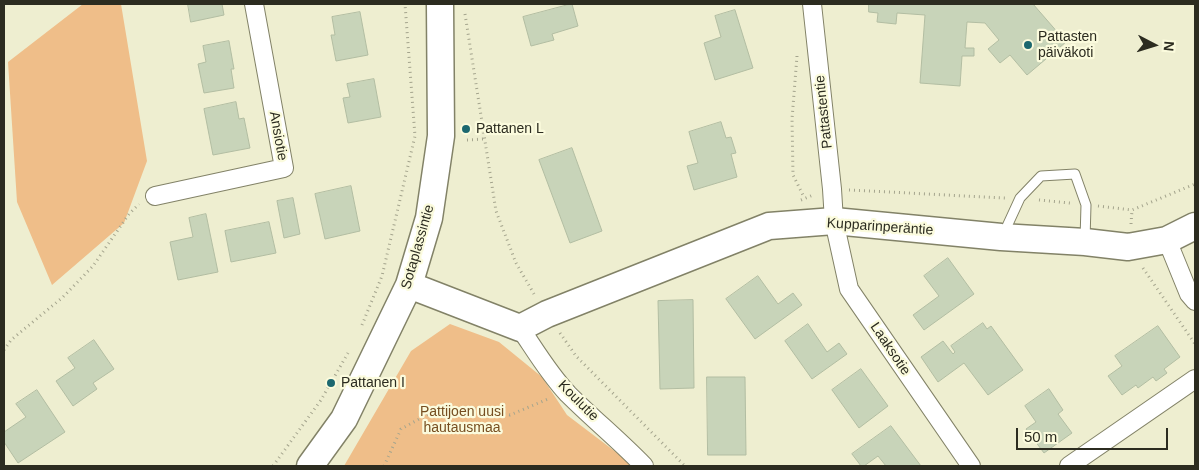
<!DOCTYPE html>
<html>
<head>
<meta charset="utf-8">
<style>
	body { margin:0 }
	#map { position:relative; width:1199px; height:470px; overflow:hidden; background:#eeeed0; font-family:Helvetica,sans-serif }
	canvas { display:block }
	.frame { position:absolute; inset:0; border:5px solid #2c2c20; pointer-events:none }
	.north { position:absolute; left:1129px; top:20px; width:50px; height:50px; -webkit-text-stroke:4px #fbfbdd; paint-order:stroke; rotate:95deg; font-size:14px; font-weight:700; line-height:20px; text-align:center; color:#2c2c20 }
	.north::after { content:''; display:block; margin:auto; width:18px; height:22px; background:#2c2c20; clip-path:polygon(50% 0,100% 100%,50% 72%,0 100%) }
	.scale { position:absolute; left:1016px; top:428px; width:152px; height:22px; box-sizing:border-box; border:2px solid #2c2c20; border-top:0; padding-left:6px; font-size:15px; line-height:18px; white-space:nowrap; color:#2c2c20; -webkit-text-stroke:4px #fbfbdd; paint-order:stroke }
</style>
</head>
<body>
<div id="map">
<canvas width="1199" height="470"></canvas>
<div class="frame"></div>
<div class="north">N</div>
<div class="scale">50 m</div>
</div>
<script>
const ctx = document.querySelector('canvas').getContext('2d');
ctx.lineJoin = 'round';
function fill(path, color) {
  ctx.fillStyle = color;
  ctx.fill(path, 'evenodd');
}
function trace(path, color, width, dash) {
  ctx.strokeStyle = color;
  ctx.lineWidth = width;
  ctx.lineCap = dash ? 'butt' : 'round';
  ctx.setLineDash(dash || []);
  ctx.stroke(path);
}
function drawText(font, color, halo, rows, align = 'center') {
  ctx.font = font + ' Helvetica,sans-serif';
  ctx.lineWidth = 4.5;
  ctx.setLineDash([]);
  ctx.textBaseline = 'middle';
  ctx.strokeStyle = halo;
  ctx.fillStyle = color;
  for (const [text, x, y, turn = 0] of rows) {
    ctx.save();
    ctx.translate(x, y);
    ctx.rotate((+turn || 0) * Math.PI / 180);
    ctx.textAlign = isNaN(turn) ? turn : align;
    if (halo) ctx.strokeText(text, 0, 0);
    ctx.fillText(text, 0, 0);
    ctx.restore();
  }
}
fill(new Path2D(`
	M83,4H121L147,161L124,223L52,285L17,202L8,62Z
	M450,324L499,342L542,377L567,415L625,459L631,466H344L411,351Z`), '#efbe89');
const building = new Path2D(`
	M188,4H222L224,15L191,22Z
	M572,4L578,26L552,34L554,40L531,46L523,17Z
	M869,4H1033L1066,42L1027,75L1010,55L1000,63L988,49L999,40L985,23L967,22L965,48H974V56H962L960,86L920,83L925,15L897,13L896,24L877,22L878,13L869,12Z
	M735,10L753,68L715,80L704,43L721,37L715,16Z
	M360,12L368,55L336,61L331,35H335L332,17Z
	M229,41L234,69H231L234,88L204,93L198,64L206,62L203,46Z
	M374,79L381,117L348,123L343,98L350,97L347,84Z
	M236,102L239,119L244,118L250,148L213,155L204,109Z
	M721,122L726,138L731,137L736,153L731,154L737,177L694,190L687,166L698,163L689,132Z
	M572,148L602,231L570,243L539,160Z
	M351,186L360,231L325,239L315,194Z
	M293,198L300,234L284,238L277,201Z
	M206,214L218,272L178,280L170,242L193,237L189,218Z
	M269,222L276,253L231,262L225,231Z
	M948,258L974,294L924,330L913,315L939,296L924,276Z
	M758,276L778,304L793,293L802,305L755,339L726,299Z
	M693,300L694,388L660,389L658,301Z
	M983,323L987,329L991,326L1023,370L988,395L964,363L938,382L921,357L943,341L953,354L955,352L951,346Z
	M808,324L827,352L839,343L847,354L812,379L785,341Z
	M1158,326L1180,357L1164,369L1167,373L1156,381L1153,377L1138,388L1136,385L1122,395L1108,376L1122,366L1115,356Z
	M94,340L114,369L93,383L97,389L73,406L56,381L75,368L68,358Z
	M861,369L888,406L859,428L832,390Z
	M707,377H745L746,455H708Z
	M1049,389L1063,410L1058,414L1072,433L1044,453L1026,429L1036,422L1025,406Z
	M37,390L65,432L18,463L4,442V432L26,417L16,404Z
	M891,426L921,466H886L878,456L864,466H861L852,454Z`);
fill(building, '#c8d4b9');
trace(building, '#b2bda2', 1);
const lane = new Path2D(`
	M1003,235L1020,198L1041,176L1075,174L1086,205L1085,240`);
const street = new Path2D(`
	M812,4L832,189L834,221L849,289L971,466
	M155,196L284,168L254,4
	M1167,240L1189,294L1195,301
	M520,328C535,350 549,374 568,394C593,419 620,441 644,466
	M1069,466L1195,379`);
const secondary = new Path2D(`
	M409,285L520,328L547,314L769,226L834,221L1001,237L1085,242L1128,247L1167,240L1195,226
	M310,466L344,419L409,285L429,218L441,136L440,4`);
trace(lane, '#828267', 11);
trace(street, '#828267', 20);
trace(secondary, '#828267', 29);
trace(new Path2D(`
	M465,14L496,211L516,263L534,294
	M797,56L792,119L793,175L804,197
	M467,140L484,139
	M849,190L1005,198
	M801,200L813,195
	M1039,200L1070,203
	M1098,206L1132,210L1195,184
	M1131,224L1132,210
	M1143,268L1195,344
	M362,325L382,276L415,136L405,4
	M560,333L576,356L685,466
	M4,350L11,340L63,297L93,266L129,214L139,204
	M273,466L321,400L348,353
	M384,466L401,429L441,407L475,409L510,415L548,399`), '#a4a48d', 3, [1, 4]);
trace(lane, '#fff', 9);
trace(street, '#fff', 18);
trace(secondary, '#fff', 26);
for (const [x, y, r, color] of [
	[1028,45,5,"#1c686f"],
	[466,129,5,"#1c686f"],
	[331,383,5,"#1c686f"]
]) {
  const dot = new Path2D();
  dot.arc(x, y, r, 0, 2 * Math.PI);
  ctx.fillStyle = color;
  ctx.fill(dot);
  trace(dot, '#fbfbdd', 2);
}
drawText('14px', '#2c2c20', '#fbfbdd', [
	["Pattasten",1038,37],
	["päiväkoti",1038,53],
	["Pattanen L",476,129],
	["Pattanen I",341,383]
], 'left');
drawText('14px', '#2c2c20', '#fbfbdd', [
	["Pattastentie",824,112,-96],
	["Ansiotie",278,136,80],
	["Kupparinperäntie",880,227,4],
	["Sotaplassintie",418,247,-74],
	["Laaksotie",890,349,56],
	["Koulutie",578,401,45]
]);
drawText('14px', '#764e20', '#fbfbdd', [
	["Pattijoen uusi",462,412],
	["hautausmaa",462,428]
]);
</script>
</body>
</html>
